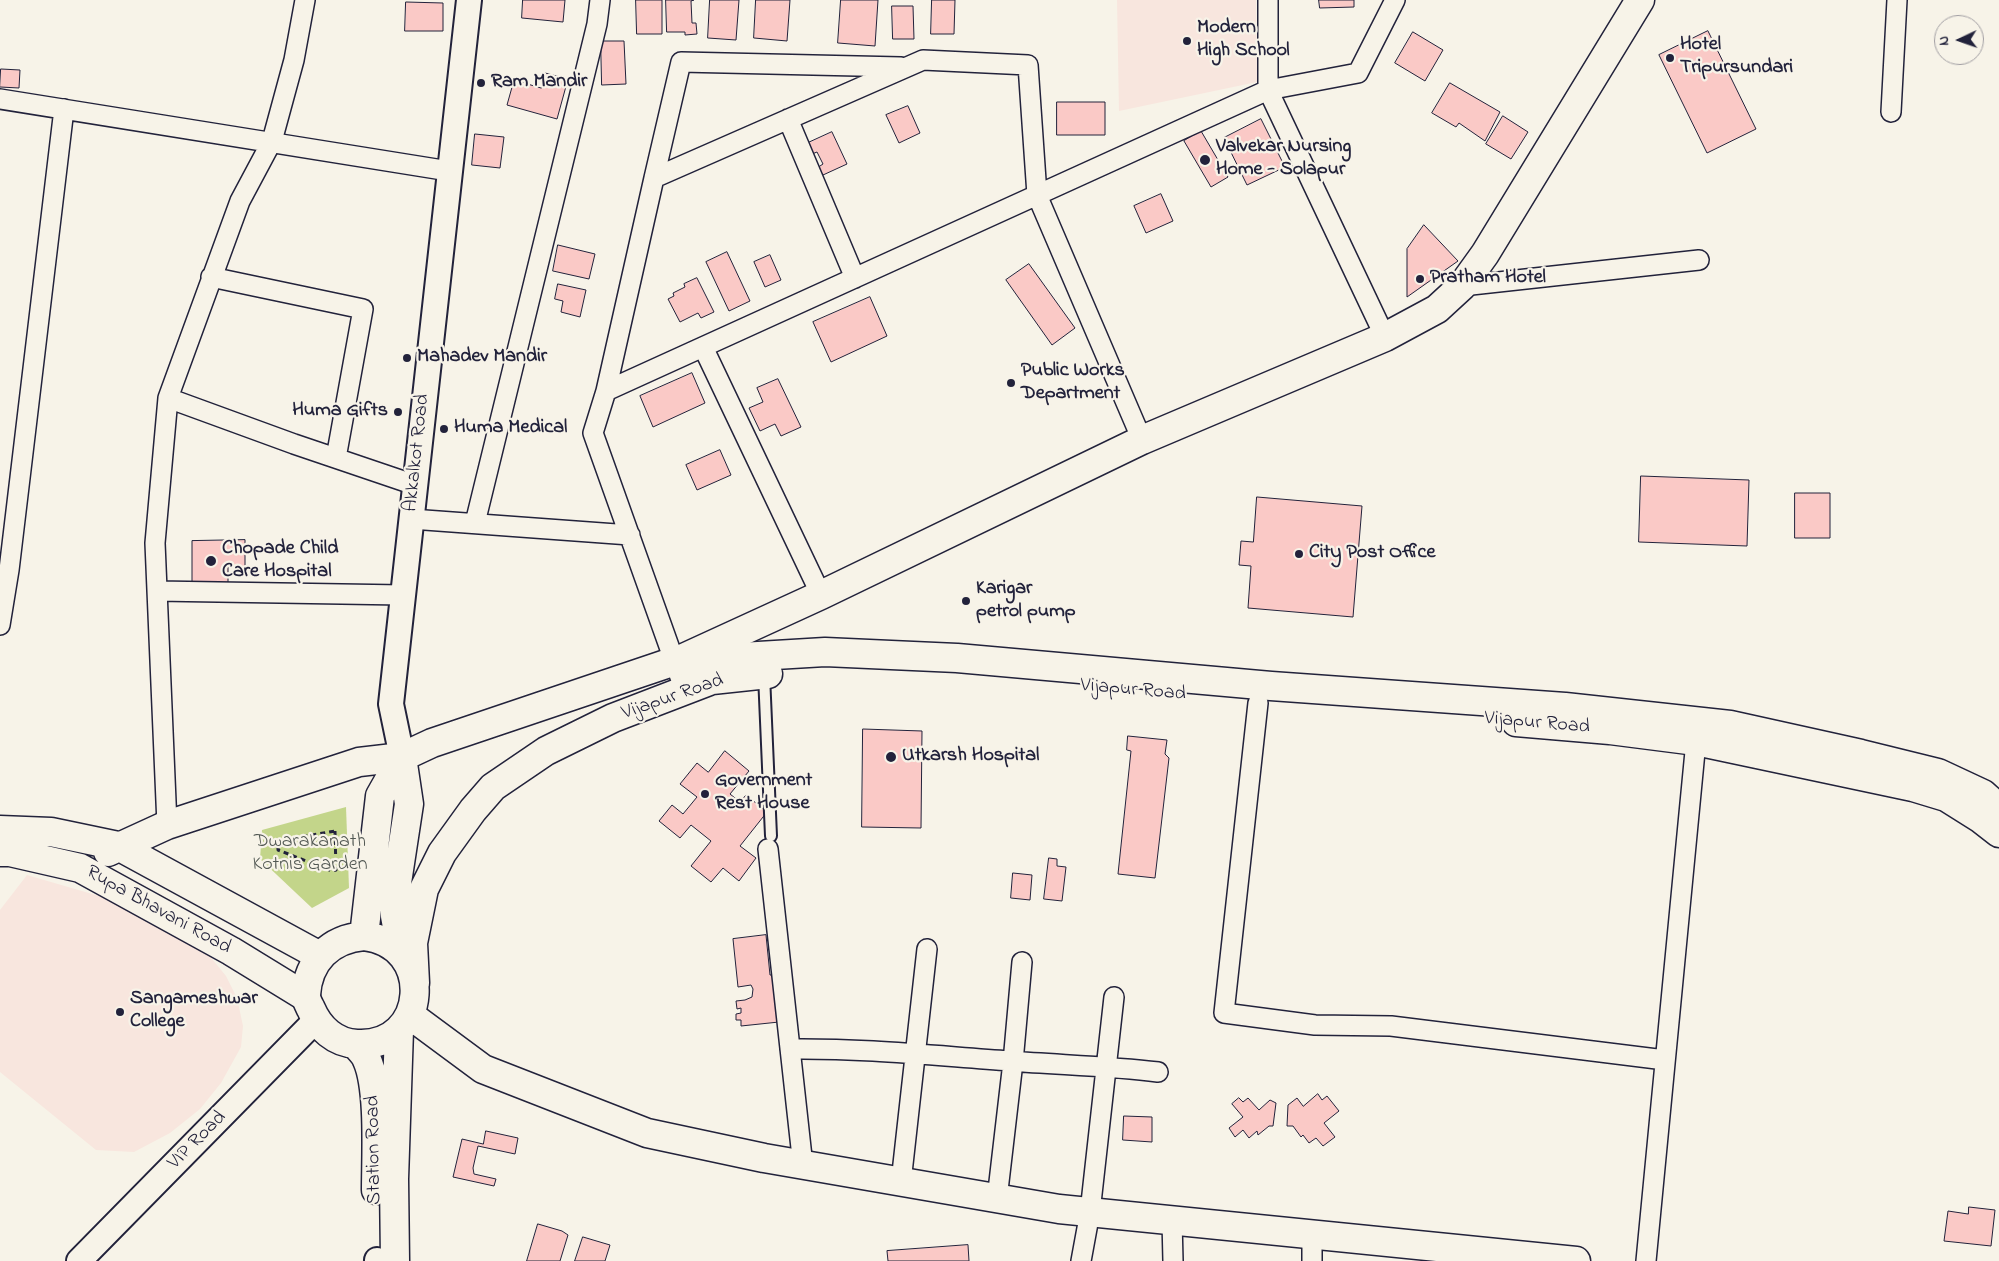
<!DOCTYPE html>
<html>
<head>
<meta charset="utf-8">
<style>
	body { margin:0 }
	#map { position:relative; width:1999px; height:1261px; overflow:hidden; background:#f7f3e8; font-family:"Indie Flower",sans-serif }
	canvas { display:block }
	.north { position:absolute; left:1934px; top:15px; width:50px; height:50px; box-sizing:border-box; background:#f7f3e8; border:1px solid #a29fa3; border-radius:50%; rotate:267deg; font-size:14px; font-weight:700; line-height:20px; text-align:center; color:#22223b }
	.north::after { content:''; display:block; margin:auto; width:18px; height:22px; background:#22223b; clip-path:polygon(50% 0,100% 100%,50% 72%,0 100%) }
</style>
</head>
<body>
<div id="map">
<canvas width="1999" height="1261"></canvas>
<div class="north">N</div>
</div>
<script>
const ctx = document.querySelector('canvas').getContext('2d');
ctx.lineJoin = 'round';
function fill(path, color) {
  ctx.fillStyle = color;
  ctx.fill(path, 'evenodd');
}
function trace(path, color, width, dash) {
  ctx.strokeStyle = color;
  ctx.lineWidth = width;
  ctx.lineCap = dash ? 'butt' : 'round';
  ctx.setLineDash(dash || []);
  ctx.stroke(path);
}
function drawText(font, color, halo, rows, align = 'center') {
  ctx.font = font + ' "Indie Flower",sans-serif';
  ctx.lineWidth = 4.5;
  ctx.setLineDash([]);
  ctx.textBaseline = 'middle';
  ctx.strokeStyle = halo;
  ctx.fillStyle = color;
  for (const [text, x, y, turn = 0] of rows) {
    ctx.save();
    ctx.translate(x, y);
    ctx.rotate((+turn || 0) * Math.PI / 180);
    ctx.textAlign = isNaN(turn) ? turn : align;
    if (halo) ctx.strokeText(text, 0, 0);
    ctx.fillText(text, 0, 0);
    ctx.restore();
  }
}
fill(new Path2D(`
	M1117,0H1256L1257,82L1119,111Z
	M27,875L99,896L204,949L226,976L237,998L243,1026L241,1047L221,1083L200,1109L170,1133L134,1152L96,1150L0,1072V910Z`), '#f8e6de');
fill(new Path2D(`
	M346,807L349,888L312,908L260,859L262,830Z`), '#c3d58a');
const building = new Path2D(`
	M523,0H565L563,22L522,18Z
	M636,0H662V34H637Z
	M666,0H694L691,1L692,23H696L697,34L685,35V32H667Z
	M710,0H739L736,40L708,38Z
	M756,0H790L787,41L754,38Z
	M841,0H878L875,46L838,43Z
	M932,0H955L954,34H931Z
	M1319,0H1354V7L1320,8Z
	M406,2L443,3V31H405Z
	M892,6H913L914,39H893Z
	M1708,31L1756,129L1707,153L1659,55Z
	M1413,32L1443,50L1425,81L1395,63Z
	M601,41H624L626,84L602,85Z
	M1,69L20,70L19,88L0,87Z
	M545,73L568,79L557,119L507,105L514,80L541,88Z
	M1450,83L1500,112L1485,141L1459,123L1456,127L1432,113Z
	M1057,102H1105V135H1057Z
	M908,106L920,133L899,143L886,115Z
	M1503,116L1528,132L1511,159L1486,144Z
	M1261,119L1285,167L1247,185L1224,138Z
	M1201,131L1228,177L1211,187L1184,141Z
	M832,132L847,164L823,175L821,172L819,173L817,168L823,164L817,152L812,154L808,143Z
	M475,134L504,137L500,168L472,165Z
	M1161,194L1173,221L1146,233L1134,206Z
	M1424,225L1458,261L1407,297V249Z
	M558,245L595,254L589,279L553,271Z
	M727,252L750,301L729,311L706,262Z
	M770,255L781,280L765,287L754,262Z
	M1029,264L1075,328L1052,345L1006,280Z
	M697,278L714,312L701,318L698,313L680,322L668,299L674,296L673,293L685,287L684,284Z
	M558,284L586,290L580,317L561,312L563,301L555,299Z
	M870,297L887,336L831,362L813,322Z
	M692,373L705,403L653,427L640,396Z
	M778,379L801,427L781,436L775,424L760,431L749,408L763,402L757,388Z
	M720,450L731,475L697,490L686,465Z
	M1641,476L1749,480L1747,546L1639,542Z
	M1795,493H1830V538H1795Z
	M1257,497L1362,506L1353,617L1248,608L1251,566L1239,565L1241,541L1253,542Z
	M245,540V567H228V585H192V541Z
	M863,729L922,731L921,828L862,827Z
	M1128,736L1167,740L1165,754L1169,758L1155,878L1118,874L1131,751L1127,750Z
	M725,751L749,771L730,794L740,802L746,795L767,812L740,846L756,858L739,881L723,868L711,882L691,866L711,841L691,825L680,838L659,821L672,805L683,814L697,797L680,784L697,763L708,772Z
	M1049,858L1057,859V866L1066,867L1062,901L1044,899Z
	M1013,873L1032,875L1030,900L1011,898Z
	M766,935L770,975H775L779,1022L741,1026V1020H736V1014L741,1013V1008L737,1009L736,1001L745,1000L752,997L753,989L751,985L738,987L733,939Z
	M1318,1094L1322,1100L1327,1096L1339,1111L1324,1123L1335,1137L1323,1146L1316,1138L1309,1143L1303,1135L1301,1137L1293,1126H1287L1288,1105L1297,1098L1303,1106Z
	M1239,1098L1243,1102L1248,1098L1259,1110L1270,1100L1276,1103L1273,1126H1269L1258,1135L1257,1131L1249,1138L1243,1130L1235,1137L1229,1128L1243,1117L1232,1104Z
	M1124,1116L1152,1117V1142L1123,1140Z
	M486,1131L518,1138L515,1154L478,1146L473,1168L474,1174L496,1179L494,1186L453,1177L462,1139L483,1144Z
	M1969,1207L1995,1210L1991,1246L1944,1241L1948,1211L1968,1214Z
	M538,1224L562,1231L568,1235L560,1261H527Z
	M583,1237L610,1245L605,1261H575Z
	M968,1245L969,1261H888L887,1251Z`);
fill(building, '#fac9c6');
trace(building, '#22223b', 1);
const service = new Path2D(`
	M764,675L771,836`);
const minor = new Path2D(`
	M1268,0V90L1385,337
	M0,99L449,171
	M1891,112L1897,0
	M788,119L855,278
	M654,178L681,62L901,67
	M211,277L363,309L336,458
	M1462,286L1699,260
	M703,347L821,595
	M606,391L1268,90L1358,73L1395,0
	M168,398L294,444L415,485
	M411,519L630,535
	M475,523L597,24L600,0
	M157,591L403,595
	M0,625L9,570L64,109
	M685,691L593,433L606,391L654,178L923,60L1028,65L1037,195L1142,440
	M1258,703L1224,1013L1315,1025L1391,1026L1665,1060
	M167,825L155,543L168,398L240,201L272,141L294,60L305,0
	M768,849L803,1166
	M790,1049C864,1048 937,1056 1010,1061C1060,1065 1109,1066 1158,1072
	M901,1182L927,949
	M997,1199L1013,1062L1022,962
	M1172,1220L1173,1261
	M1081,1261L1090,1212L1114,997
	M1312,1261V1234
	M1646,1261L1696,741`);
const tertiary = new Path2D(`
	M402,757L391,704L469,0
	M377,1260L379,1261
	M79,1261L316,1020`);
const secondary = new Path2D(`
	M677,661L821,595L1142,440L1385,337L1437,309L1462,286L1485,254L1640,0
	M0,830L51,832L118,846L320,956
	M0,852H10L80,868L231,951L306,997
	M108,852L167,825L359,762L402,757
	M410,1015L483,1069L647,1133L764,1158L1059,1209L1576,1261`);
const primary = new Path2D(`
	M1516,722L1610,730L1696,741L1913,787L1946,797L1981,819L1999,833
	M364,936L380,796L402,757L432,743L675,661L825,652L957,658L1271,686L1565,707L1730,725L1861,754L1938,773L1983,794L1999,808
	M364,936C436,944 429,1048 357,1044C335,1043 319,1028 311,1009C309,1005 306,1000 306,995C308,961 330,939 364,936Z
	M402,954L395,916V896L409,804L402,757
	M415,983L413,943L424,889L442,853L473,810L493,787L546,751L613,718L712,680L768,674
	M355,1044C359,1049 365,1054 367,1060C380,1089 376,1157 376,1190
	M395,1261L394,1179L399,1030`);
trace(service, '#22223b', 14);
trace(minor, '#22223b', 22);
trace(tertiary, '#22223b', 28);
trace(secondary, '#22223b', 31);
trace(primary, '#22223b', 31);
trace(new Path2D(`
	M335,831L336,870L332,871L278,850V841Z`), '#22223b', 3, [5, 4]);
trace(service, '#f7f3e8', 10);
trace(minor, '#f7f3e8', 19);
trace(tertiary, '#f7f3e8', 24);
trace(secondary, '#f7f3e8', 28);
trace(primary, '#f7f3e8', 28);
for (const [x, y, r, color] of [
	[1187,41,5,"#22223b"],
	[1670,58,5,"#22223b"],
	[481,83,5,"#22223b"],
	[1205,160,6,"#22223b"],
	[1420,279,5,"#22223b"],
	[407,358,5,"#22223b"],
	[1011,383,5,"#22223b"],
	[398,412,5,"#22223b"],
	[444,429,5,"#22223b"],
	[1299,554,5,"#22223b"],
	[211,561,6,"#22223b"],
	[966,601,5,"#22223b"],
	[891,757,6,"#22223b"],
	[705,794,5,"#22223b"],
	[120,1012,5,"#22223b"]
]) {
  const dot = new Path2D();
  dot.arc(x, y, r, 0, 2 * Math.PI);
  ctx.fillStyle = color;
  ctx.fill(dot);
  trace(dot, '#f7f3e8', 2);
}
drawText('bold 20px', '#22223b', '#f7f3e8', [
	["Modern",1197,29],
	["High School",1197,52],
	["Hotel",1680,46],
	["Tripursundari",1680,69],
	["Ram Mandir",491,83],
	["Valvekar Nursing",1216,148],
	["Home - Solapur",1216,171],
	["Pratham Hotel",1430,279],
	["Mahadev Mandir",417,358],
	["Public Works",1021,372],
	["Department",1021,395],
	["Huma Gifts",388,412,"right"],
	["Huma Medical",454,429],
	["Chopade Child",222,550],
	["Care Hospital",222,573],
	["City Post Office",1309,554],
	["Karigar",976,590],
	["petrol pump",976,613],
	["Utkarsh Hospital",902,757],
	["Government",715,782],
	["Rest House",715,805],
	["Sangameshwar",130,1000],
	["College",130,1023]
], 'left');
drawText('20px', '#22223b', '#f7f3e8', [
	["Akkalkot Road",418,453,-84],
	["Vijapur Road",1133,691,5],
	["Vijapur Road",673,698,-19],
	["Vijapur Road",1537,724,5],
	["Rupa Bhavani Road",158,911,29],
	["VIP Road",198,1141,-45],
	["Station Road",375,1150,-91]
]);
drawText('20px', '#525853', '#f7f3e8', [
	["Dwarakanath",310,843],
	["Kotnis Garden",310,866]
]);
</script>
</body>
</html>
